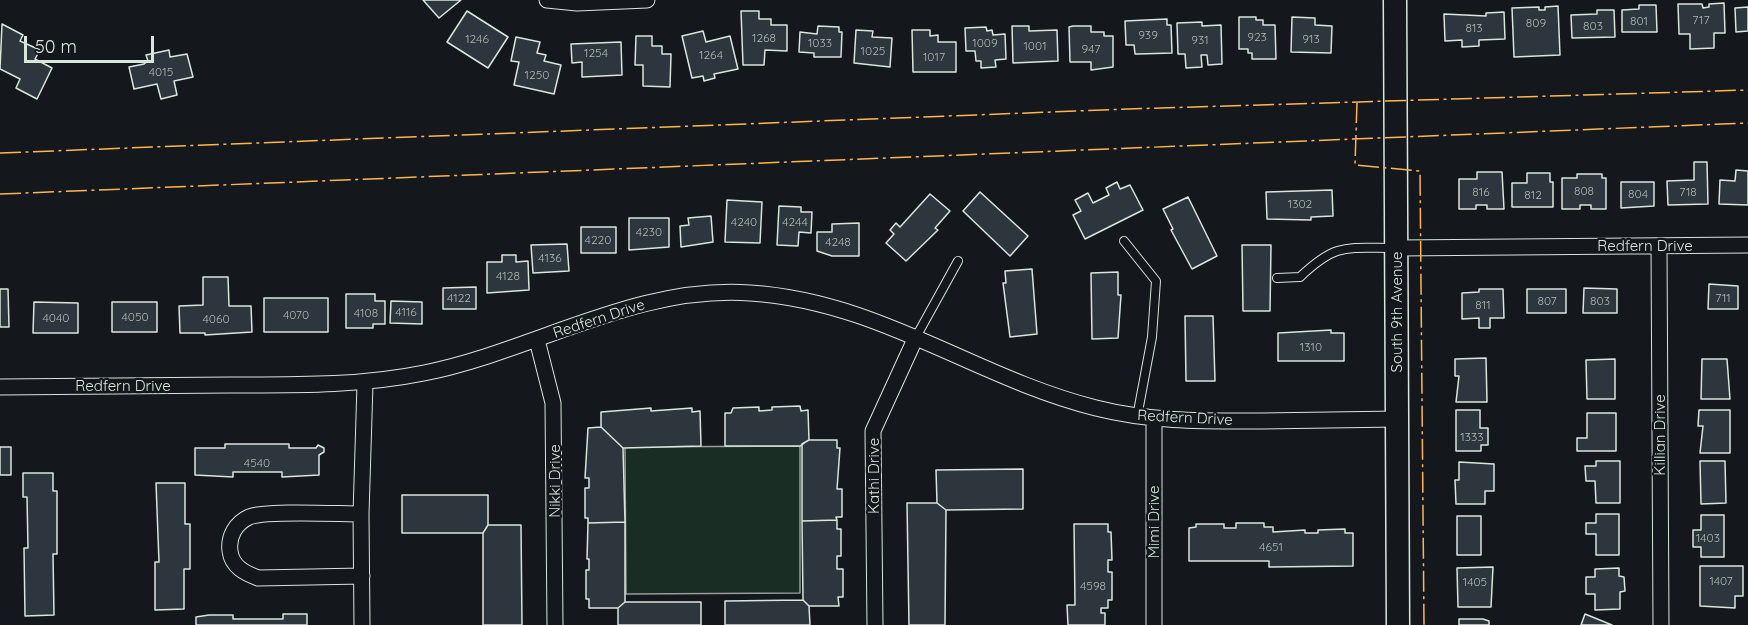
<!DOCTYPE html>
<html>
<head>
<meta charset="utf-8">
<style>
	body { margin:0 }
	#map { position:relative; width:1748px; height:625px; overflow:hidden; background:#14181c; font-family:Quicksand,sans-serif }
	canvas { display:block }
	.scale { position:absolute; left:24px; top:36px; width:130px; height:27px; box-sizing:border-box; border:3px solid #d8e6dc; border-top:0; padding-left:8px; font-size:18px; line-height:21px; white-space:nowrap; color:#d8e6dc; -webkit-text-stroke:4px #14181c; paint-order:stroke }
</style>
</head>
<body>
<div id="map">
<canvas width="1748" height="625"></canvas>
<div class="scale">50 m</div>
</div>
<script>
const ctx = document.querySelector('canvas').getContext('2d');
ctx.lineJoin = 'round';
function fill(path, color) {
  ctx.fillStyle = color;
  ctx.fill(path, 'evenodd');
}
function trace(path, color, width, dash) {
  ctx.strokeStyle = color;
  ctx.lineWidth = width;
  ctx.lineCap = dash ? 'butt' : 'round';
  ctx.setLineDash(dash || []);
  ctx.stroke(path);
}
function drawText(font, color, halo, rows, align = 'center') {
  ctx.font = font + ' Quicksand,sans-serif';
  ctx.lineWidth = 4.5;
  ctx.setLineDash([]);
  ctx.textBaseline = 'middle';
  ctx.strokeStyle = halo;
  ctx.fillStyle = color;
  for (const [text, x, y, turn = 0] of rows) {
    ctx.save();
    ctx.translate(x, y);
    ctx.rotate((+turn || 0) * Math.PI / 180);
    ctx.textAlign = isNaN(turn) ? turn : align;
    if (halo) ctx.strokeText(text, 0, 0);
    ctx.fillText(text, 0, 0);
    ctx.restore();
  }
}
const green = new Path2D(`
	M800,446V593L626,594L625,447Z`);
fill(green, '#1a2d24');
trace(green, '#939e99', 1.5);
const building = new Path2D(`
	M423,0H461L439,18Z
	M1724,3L1725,33H1714V48L1690,49V34H1679L1678,4H1702L1703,8L1709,7V4Z
	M1639,5H1656L1657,32H1622V10L1639,9Z
	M1558,6L1560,55L1514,57L1512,8L1539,7V10H1545V7Z
	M1748,7V31L1736,32L1735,8Z
	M1597,10H1614L1615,37L1572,38L1571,15L1597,14Z
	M467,11L508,37L488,68L447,42Z
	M741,11H759V19H771V25H787V51L765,50L764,65H743Z
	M1504,12L1505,39L1479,40V46L1462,47V40L1445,41L1444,14L1486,16V13Z
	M1239,17H1256V20H1263V25H1275L1276,59H1252V53H1248V49H1239Z
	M1292,17L1315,18V25L1332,26L1331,53L1291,52Z
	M1167,19V25H1171L1172,53L1138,54H1135L1134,45H1126L1125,21Z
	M1202,22V26L1221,25L1222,64L1208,65L1207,55H1201L1202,67L1186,68L1185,54H1178L1177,23Z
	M2,24L23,35L20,41L40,50L35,59L52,68L37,99L16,88L20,79L0,69Z
	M818,26L839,27V32H842L841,57H814V53L799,52L800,32L817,34Z
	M1012,26H1029V31L1057,30L1058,61L1013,63Z
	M1073,26H1091V32H1104V36H1113V67L1091,70V62H1070L1069,27Z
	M986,27L987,31L992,30L993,35L1005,34L1006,59L995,60L996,67L981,68V61H976L975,51H966L965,28Z
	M856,30L873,31L872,37L892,38L890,67L854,63Z
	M912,30H930V36L938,35V42H956V72H913Z
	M703,31L706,42L730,36L738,69L714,74L715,78L704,81L703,76L692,78L682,36Z
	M636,36H652V46H662V54H671L670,87L643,86V65H635Z
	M516,37L540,42L537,53L546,55L544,61L561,65L554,94L514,85L519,62L511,61Z
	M621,42L622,75L582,77V62L572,63L571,44Z
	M169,50L170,57L187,54L193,77L174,81L177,95L161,99L157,84L134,89L129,67L144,64L148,61L146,55Z
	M1694,162H1707L1708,204L1668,205L1667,181L1694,180Z
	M1736,170L1748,171V205L1719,204L1720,180L1735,181Z
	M1477,172H1502L1504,209H1487V205H1476V209H1459V179H1477Z
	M1527,173H1550V182H1553V207H1512V183H1527Z
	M1577,174H1602V178H1606V209H1591V205H1580V209H1562V178H1577Z
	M1117,182L1120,189L1130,185L1143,210L1085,239L1073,215L1081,211L1075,200L1088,193L1093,203L1109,195L1106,188Z
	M1621,182H1654V206L1621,208Z
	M1332,190L1333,216L1311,217V220L1267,219L1266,192Z
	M980,192L1028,236L1010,256L963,211Z
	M930,194L950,211L935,228L938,230L906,261L886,243L894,234L890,230L896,223L900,227Z
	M1188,197L1217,256L1192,269L1171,230L1173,229L1163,209Z
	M727,200L762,202L760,243L725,242Z
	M779,206L801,207V212H812L811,233L799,232L798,246L777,245Z
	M711,216L713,242L681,247L680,226L689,225L688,218Z
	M629,218H669V247L629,250Z
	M859,223V256H832L817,251V232H832V224Z
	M581,227H616V253H581Z
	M567,244L569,271L533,273L531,245Z
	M1242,245H1271L1270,311H1243Z
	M502,255H516V262L528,261L529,290L487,293V262H502Z
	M1032,269L1037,334L1010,337L1003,283H1006L1005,271Z
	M1118,272V295H1121L1118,338L1092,339L1091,273Z
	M203,277H228L229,306H251L252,332L205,335V333H180L179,306L203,305Z
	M1709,284L1738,286V309H1708Z
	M476,287V309H443V288Z
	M1584,288L1617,289V313H1583Z
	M0,289H8L9,327H0Z
	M1479,289H1503L1504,318H1490V328H1479V318L1462,319V293L1479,292Z
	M1527,289H1566V313H1527Z
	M346,294H375V301H385V324H373V328H346Z
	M264,298H328V332H264Z
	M391,301L422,302V324L390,323Z
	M34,302L78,303V333H33Z
	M112,302H157V332H112Z
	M1185,316H1213L1215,381H1186Z
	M1331,330V333H1344V361H1278V333Z
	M1486,358L1487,402H1456L1459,376H1455V359Z
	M1615,359V399H1587L1586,360Z
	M1702,359H1727L1730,399H1701Z
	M800,406L801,411L808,410L809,440L800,446H725V413H731L733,408L759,407V411L772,410V407Z
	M651,408V411L692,408V412L700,411L701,446L623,448L601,427V412Z
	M1456,410H1480V428H1488V445H1481V451H1456Z
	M1699,410H1730V453H1700L1703,426H1698Z
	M1587,413H1616V451H1577V438H1587Z
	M601,427L623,448L625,522L588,523V518H585V488H589V478H585L588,428Z
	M809,440H837V448H840L837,489H842V517H836L837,520L802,521V444Z
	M225,444H289V448H316L318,445L324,448V452L319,455V475L282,477V472H233V477L195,475V448H225Z
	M0,447H11V475H0Z
	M1596,461H1620V503H1596L1595,481H1586L1585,466H1596Z
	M1700,461H1725L1726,503L1701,504Z
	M1459,462L1494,464V491H1485V504H1456L1455,480H1459Z
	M1023,469V509L946,510L937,503L936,470Z
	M23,473H53V491H57V554H53L54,615L25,616L24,548H28L27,497H23Z
	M156,483H185V524H190V569H184V609L155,610V562H159Z
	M402,495H488V525L483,533H402Z
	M907,503H937L946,510L945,625H909Z
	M1596,514H1619V555H1596V534H1586V523H1596Z
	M1701,515H1724V557H1701V547H1693V530H1701Z
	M1457,516H1481V555H1457Z
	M837,520V529H841V556H837V569H843V597H838L839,606H809L803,600L802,521Z
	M625,522V602L618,608H589V599H586V570H589V559H587L588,523Z
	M1236,523H1264V527H1273V532L1305,530V533H1318V530L1345,529V533H1353V566L1269,567V561H1189V528L1196,527V524H1224V528H1236Z
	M1074,524H1108V532H1111L1112,560H1108V572H1112V600H1108V608H1101V613H1105V625H1068L1067,605H1075Z
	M488,525H521L522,625H483V533Z
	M1700,566H1743V596H1735V608L1700,606Z
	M1493,567L1491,607H1458L1457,568Z
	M1619,568V576L1624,577L1625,591L1620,592V609L1595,610V594H1586V577H1595V569Z
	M803,600L809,606L810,625H725V601Z
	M625,602H701V625H618V608Z
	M283,614H307V625H196V617L209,615H233V619H283Z
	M1585,614L1612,625H1581Z
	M1459,619H1483L1489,621V625H1459Z`);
fill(building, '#2c363c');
trace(building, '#d8e6dc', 1.5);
const lane = new Path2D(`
	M1124,241L1156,281L1152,337L1137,417
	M1277,278L1300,277C1336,243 1345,248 1393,248
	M916,337L958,261`);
const street = new Path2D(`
	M547,0L577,3L647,0
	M1659,246L1661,625
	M1397,248L1748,245
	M537,340L553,403L555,625
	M0,387C77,386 154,386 230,385C296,385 360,386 424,373C534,351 635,285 750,293C879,301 976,378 1096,408C1151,422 1205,421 1261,421C1307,420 1352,420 1398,419
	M1154,419V625
	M361,514C339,514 266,510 249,517C236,523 228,536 230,551C232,567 245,573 258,578L362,576
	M362,625L361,514L365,384
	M875,625L873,431L916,337`);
const secondary = new Path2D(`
	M1395,0L1398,625`);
trace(lane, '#d8e6dc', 10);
trace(street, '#d8e6dc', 17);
trace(secondary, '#d8e6dc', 25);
trace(lane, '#14181c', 8);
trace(street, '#14181c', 15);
trace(secondary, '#14181c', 22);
trace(new Path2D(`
	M1357,102L1355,165L1420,171L1424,625
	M0,153L1128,109L1748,90
	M0,194L1748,123`), '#ffb74d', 1.5, [21, 4.5, 3, 4.5]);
drawText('12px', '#adbab4', null, [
	["717",1701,20],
	["801",1639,21],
	["809",1536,23],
	["803",1593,26],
	["813",1474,28],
	["939",1148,35],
	["923",1257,37],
	["1268",764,38],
	["1246",477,39],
	["913",1311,39],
	["931",1200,40],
	["1033",820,43],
	["1009",985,43],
	["1001",1035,46],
	["947",1091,49],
	["1025",873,51],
	["1254",596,53],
	["1264",711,55],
	["1017",934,57],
	["4015",161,72],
	["1250",537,75],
	["808",1584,191],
	["816",1481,192],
	["718",1688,192],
	["804",1638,194],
	["812",1533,195],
	["1302",1300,204],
	["4240",744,222],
	["4244",795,222],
	["4230",649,232],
	["4220",598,240],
	["4248",838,242],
	["4136",550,258],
	["4128",508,276],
	["4122",459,298],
	["711",1723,298],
	["807",1547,301],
	["803",1600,301],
	["811",1483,305],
	["4116",406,312],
	["4108",366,313],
	["4070",296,315],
	["4050",135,317],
	["4040",56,318],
	["4060",216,319],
	["1310",1311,347],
	["1333",1472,437],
	["4540",257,463],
	["1403",1708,538],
	["4651",1271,547],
	["1407",1721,581],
	["1405",1475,582],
	["4598",1093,586]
]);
drawText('15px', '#d8e6dc', '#14181c', [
	["Redfern Drive",1645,246],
	["South 9th Avenue",1397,312,-90],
	["Redfern Drive",599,319,-18],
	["Redfern Drive",123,386],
	["Redfern Drive",1185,418,3],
	["Killian Drive",1660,435,-90],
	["Kathi Drive",874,476,-90],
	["Nikki Drive",555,481,-90],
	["Mimi Drive",1154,522,-90]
]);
</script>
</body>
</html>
